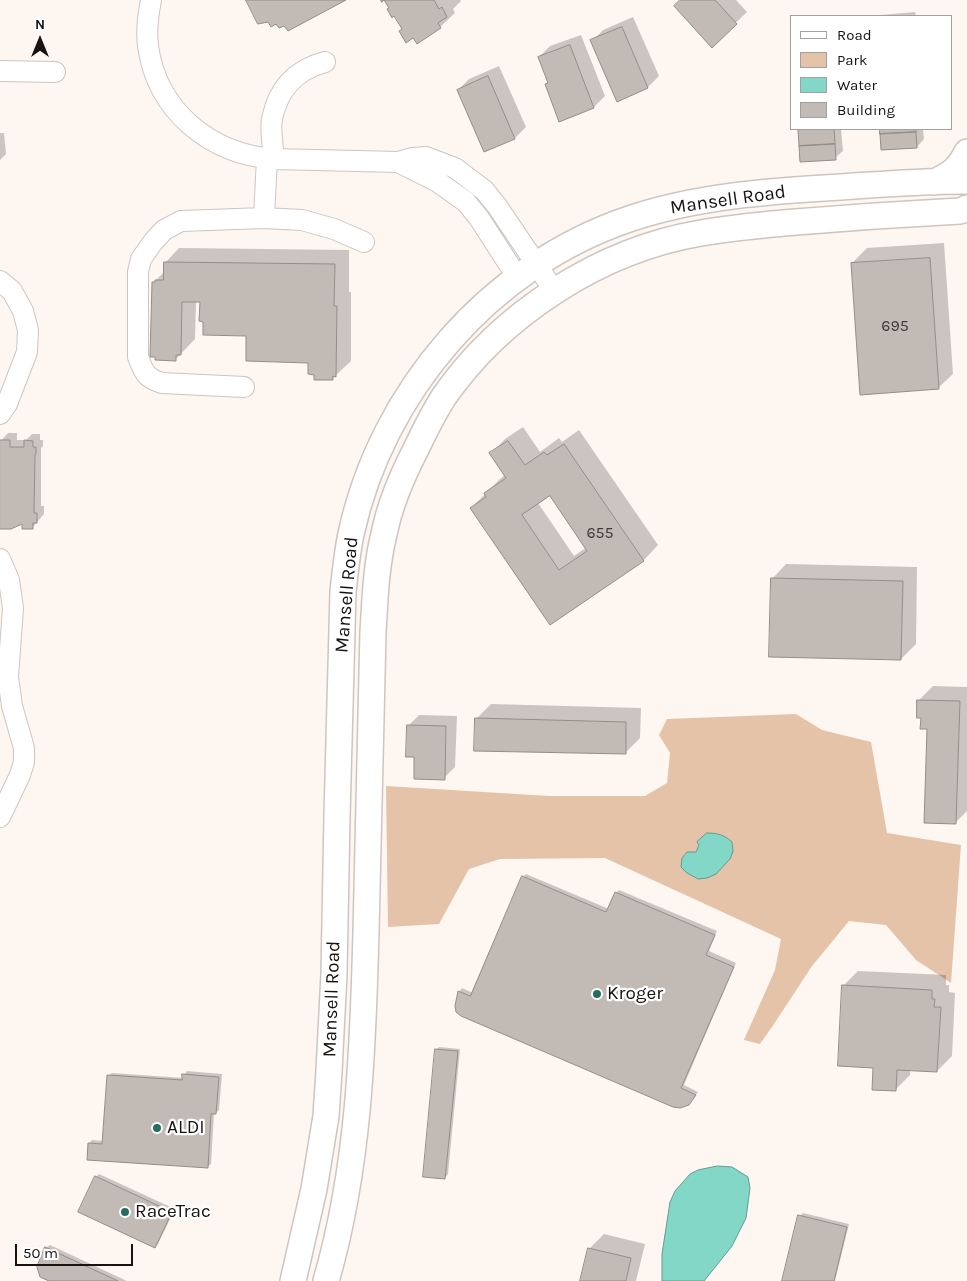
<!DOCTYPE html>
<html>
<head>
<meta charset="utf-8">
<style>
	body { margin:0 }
	#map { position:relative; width:967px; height:1281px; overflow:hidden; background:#fef6f0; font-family:Karla,sans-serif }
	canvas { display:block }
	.legend { position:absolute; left:790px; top:15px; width:162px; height:115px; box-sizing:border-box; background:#fff; border:1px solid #a2a1a0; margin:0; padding:6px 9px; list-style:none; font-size:15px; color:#161311 }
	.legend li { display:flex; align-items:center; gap:10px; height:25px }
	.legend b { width:25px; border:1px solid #a2a1a0 }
	.north { position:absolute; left:15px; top:15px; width:50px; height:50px; -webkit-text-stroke:4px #fff; paint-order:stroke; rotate:0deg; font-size:14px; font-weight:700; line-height:20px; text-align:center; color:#161311 }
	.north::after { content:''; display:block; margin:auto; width:18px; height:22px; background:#161311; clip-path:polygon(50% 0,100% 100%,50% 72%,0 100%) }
	.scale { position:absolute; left:15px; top:1244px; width:118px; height:22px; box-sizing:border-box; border:2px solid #161311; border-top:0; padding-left:6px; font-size:15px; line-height:18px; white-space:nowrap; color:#161311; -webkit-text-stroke:4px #fff; paint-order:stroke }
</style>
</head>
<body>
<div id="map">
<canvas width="967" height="1281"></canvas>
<ul class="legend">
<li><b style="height:6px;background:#fff"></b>Road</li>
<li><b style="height:14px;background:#e5c3a9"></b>Park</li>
<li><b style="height:14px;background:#83d7c7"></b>Water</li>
<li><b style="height:14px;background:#c2bbb5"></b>Building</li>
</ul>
<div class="north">N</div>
<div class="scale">50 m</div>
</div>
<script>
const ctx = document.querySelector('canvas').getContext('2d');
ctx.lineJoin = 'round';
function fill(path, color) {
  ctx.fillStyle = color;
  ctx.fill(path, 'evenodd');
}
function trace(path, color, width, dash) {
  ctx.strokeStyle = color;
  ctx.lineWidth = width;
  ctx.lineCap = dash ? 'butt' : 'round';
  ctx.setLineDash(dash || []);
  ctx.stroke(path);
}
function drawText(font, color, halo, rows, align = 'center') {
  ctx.font = font + ' Karla,sans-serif';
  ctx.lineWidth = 4.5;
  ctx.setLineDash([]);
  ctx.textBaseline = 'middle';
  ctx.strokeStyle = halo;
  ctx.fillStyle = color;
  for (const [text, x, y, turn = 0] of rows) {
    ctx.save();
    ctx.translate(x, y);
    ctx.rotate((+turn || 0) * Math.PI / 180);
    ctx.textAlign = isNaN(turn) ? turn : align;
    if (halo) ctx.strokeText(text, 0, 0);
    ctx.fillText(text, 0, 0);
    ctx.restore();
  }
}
fill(new Path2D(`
	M796,714L822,730L871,742L887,833L961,845L951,983L916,960L886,925L849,921L812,966L774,1024L760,1044L744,1040L775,970L781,939L605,858L500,859L469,869L439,924L388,927L386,786L549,796H645L667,783L670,753L659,735L667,719Z`), '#e5c3a9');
const water = new Path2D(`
	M707,833C718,833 724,835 732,842L733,851L730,859L716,874L707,878L698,879L687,873L681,867L682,858L687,852H696L699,845L697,842Z
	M718,1166L732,1167L748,1177L750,1188L746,1218L732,1246L704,1281H662V1254L670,1202L675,1191L690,1174L698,1170Z`);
fill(water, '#83d7c7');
trace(water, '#629c90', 1);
fill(new Path2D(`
	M386,0H460L461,1L453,9L455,13L440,27L403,29Z
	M682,0H736L747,12L712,46Z
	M915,12L916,16H880L881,15Z
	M633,17L659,76L648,87L617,100L592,41L603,30Z
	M581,35L605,96L594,107L560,120L546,85L549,82L539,57L550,46Z
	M499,66L526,127L515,138L484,151L458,90L469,79Z
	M799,129H841L843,151L835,158L801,161Z
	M881,129H923L924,139L917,147L883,149Z
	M0,133H4L6,154L0,160Z
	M944,243L953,374L938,388L852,263L867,248Z
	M179,248L349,250V292H351V361L332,379L310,361L247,334L204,321L201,301H196L195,339L176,359L153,283L165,271V263Z
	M523,427L540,452L559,438L562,442L579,430L658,545L644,560L550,623L471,508L500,479L505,475L491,454L505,439ZM550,494L587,547L574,556L538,503Z
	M8,433H17V440H26L32,434H40V440H43V446L41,448V506H44V514L32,528L24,522L0,523V444L1,441Z
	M786,564L917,567L916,644L901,659L772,579Z
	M933,686L967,687V811L956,822L928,728L922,716L918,701Z
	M491,704L641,708L640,738L625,753L476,719Z
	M419,715L457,716L455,767L444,778L415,756L408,726Z
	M526,874L609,909L616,893L619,890L717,931L709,951L736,963L684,1085L698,1092L692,1100L459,992L462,988L473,993L523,877Z
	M858,971L946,975V985H949V992L955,993L952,1056L937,1071L910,1070V1075L895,1090L875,1067L843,986Z
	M439,1047L460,1049L448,1174L445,1178L436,1050Z
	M187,1071L222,1074L219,1110L216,1113H214L211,1164L207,1167L89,1143L92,1140L104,1141L108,1076L112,1073L184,1078V1075Z
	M99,1174L175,1209L158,1244L155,1247L96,1177Z
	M803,1213L849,1224L835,1281H784L800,1216Z
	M604,1234L645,1244L636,1281H581L589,1249Z
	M50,1245L127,1281H52L46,1248Z`), '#0003');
const building = new Path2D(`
	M246,0H346L288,31L284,26L279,28L276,24L271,27L268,22L258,24Z
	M381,0H434L439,9L442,7L447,17L438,23L441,28L417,44L413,38L406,43L399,31L402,29L394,16L392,18L387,9L389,8L384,0L382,2Z
	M680,0H715L737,24L712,48L674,6Z
	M622,27L648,88L617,102L590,40Z
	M570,45L594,108L559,122L545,84L548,83L538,57Z
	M488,76L515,139L484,152L457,90Z
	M815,129H834L835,144L799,146L798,130Z
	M880,129H916V132L880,134Z
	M916,132L917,148L881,150L880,134Z
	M835,144L836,160L800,162L799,146Z
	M930,258L939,389L860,395L851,263Z
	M164,262L335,264L334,306H337L336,377L333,376V380H314V375L308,374V363L246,361V336L203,335V322L199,321L200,302H182L181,355H176V361L155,360V357H150L152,282H155V280H163Z
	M0,440H10V447H24V440L33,441V447H36V454L35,455L34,513H37V523H33V529H22V524L11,529H0Z
	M508,441L525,465L544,452L547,455L564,444L644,561L550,625L470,508L486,497L484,493L506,478L489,453ZM550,496L587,551L559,570L522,515Z
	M771,578L903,581L901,660L769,657Z
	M917,700L960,701L956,824L924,823L927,729H920L921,718H917Z
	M475,718L626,722V754L474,751Z
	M407,725L446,726L445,780L414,779V757H406Z
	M522,876L606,912L615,892L715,935L706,955L734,967L681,1088L696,1095L689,1105L680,1108L673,1107L461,1016L456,1012L455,1006L458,991L470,996Z
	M842,985L932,990V999H935L934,1007H941L937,1072L897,1070L896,1091L872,1090L873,1068L838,1066Z
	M435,1049L458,1051L445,1179L423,1177Z
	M182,1074L219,1077L216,1114H211L208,1168L87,1160L88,1143L102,1144L107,1075L182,1080Z
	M95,1176L172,1212L155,1248L78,1212Z
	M798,1215L847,1227L834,1281H782Z
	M45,1247L118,1281H49L40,1277L37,1267Z
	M588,1248L631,1258L626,1281H580Z`);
fill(building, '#c2bbb5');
trace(building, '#948d87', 1);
const minor = new Path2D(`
	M151,0C148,15 146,30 148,46C157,111 210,154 274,159L398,162L412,158L426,157L455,168L484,190L497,206L555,292
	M0,71L55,72
	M267,158L264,218L302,220L334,229L364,242
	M274,159C273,147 270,130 272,119C278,89 295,70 325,62
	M398,162L438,182L466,202L479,218L510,266L519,277
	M0,281L12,291L23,311L28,330L27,352L7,404L0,414
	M244,387L162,383C146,378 144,373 138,357V272L141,259L153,242L164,230L181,221L264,218
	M0,559L9,580L13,608L8,677L12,706L24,748V762L20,775L0,817`);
const major = new Path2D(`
	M935,182C952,173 958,170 967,152
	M293,1281L314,1189L326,1116L329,1071L334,974L337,816L343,592C345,573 347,553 351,534C382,391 490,266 629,219C697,196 770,191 841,187C883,184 925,181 967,181
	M326,1281C359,1168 363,1049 366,932C368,832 370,732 373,632C375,599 376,566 384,534C390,504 402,476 416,449C424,432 433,414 443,398C501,314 600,250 701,233C728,228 755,226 783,223C842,218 901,214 960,211L967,208`);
trace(minor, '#cdc5bf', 22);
trace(major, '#cdc5bf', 28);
trace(minor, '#fff', 20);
trace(major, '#fff', 25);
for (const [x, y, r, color] of [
	[597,994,5,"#266c61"],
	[157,1128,5,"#266c61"],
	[125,1212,5,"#266c61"]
]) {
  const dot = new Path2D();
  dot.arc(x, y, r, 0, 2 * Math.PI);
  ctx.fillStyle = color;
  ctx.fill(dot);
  trace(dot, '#fff', 2);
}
drawText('16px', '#413d3a', null, [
	["695",895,326],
	["655",600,533]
]);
drawText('19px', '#161311', '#fff', [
	["Mansell Road",728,200,-8],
	["Mansell Road",347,595,-85],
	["Mansell Road",332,999,-88]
]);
drawText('19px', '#161311', '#fff', [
	["Kroger",607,994],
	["ALDI",167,1128],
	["RaceTrac",135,1212]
], 'left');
</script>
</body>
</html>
